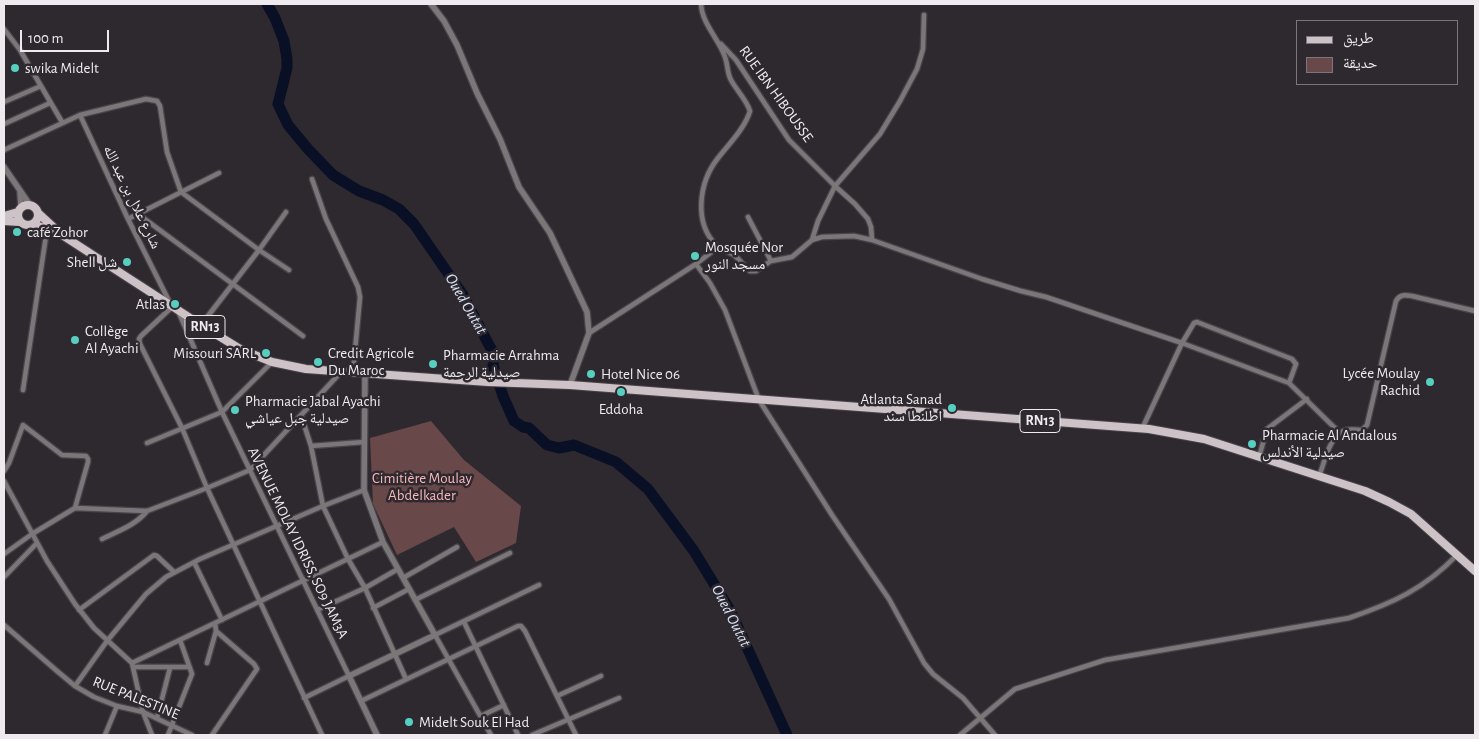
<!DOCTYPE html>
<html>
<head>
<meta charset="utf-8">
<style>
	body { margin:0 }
	#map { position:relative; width:1479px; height:739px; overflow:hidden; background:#2e292f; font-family:"Alegreya Sans","Noto Naskh Arabic",sans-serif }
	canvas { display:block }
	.frame { position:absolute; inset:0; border:5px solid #eeeaee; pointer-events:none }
	.legend { position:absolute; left:1296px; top:20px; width:162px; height:65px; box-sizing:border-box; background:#2e292f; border:1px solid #7b767b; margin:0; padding:6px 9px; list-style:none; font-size:15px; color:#eeeaee }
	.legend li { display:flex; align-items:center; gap:10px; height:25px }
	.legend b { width:25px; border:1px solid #7b767b }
	.scale { position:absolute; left:20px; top:30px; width:89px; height:22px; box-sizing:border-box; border:2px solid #eeeaee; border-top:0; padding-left:6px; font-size:15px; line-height:18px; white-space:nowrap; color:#eeeaee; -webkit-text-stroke:4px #2e292f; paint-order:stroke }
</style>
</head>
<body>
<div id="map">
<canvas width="1479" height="739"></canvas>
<div class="frame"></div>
<ul class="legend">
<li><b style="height:6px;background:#cdc3c7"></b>طريق</li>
<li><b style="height:14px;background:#69484a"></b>حديقة</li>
</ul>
<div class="scale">100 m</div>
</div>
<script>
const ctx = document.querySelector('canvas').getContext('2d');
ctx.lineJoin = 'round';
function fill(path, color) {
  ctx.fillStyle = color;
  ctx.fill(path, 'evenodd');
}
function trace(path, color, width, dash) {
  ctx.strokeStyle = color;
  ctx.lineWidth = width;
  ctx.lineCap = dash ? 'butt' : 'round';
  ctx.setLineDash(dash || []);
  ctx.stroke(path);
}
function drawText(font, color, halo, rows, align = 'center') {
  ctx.font = font + ' "Alegreya Sans","Noto Naskh Arabic",sans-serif';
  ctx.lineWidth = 5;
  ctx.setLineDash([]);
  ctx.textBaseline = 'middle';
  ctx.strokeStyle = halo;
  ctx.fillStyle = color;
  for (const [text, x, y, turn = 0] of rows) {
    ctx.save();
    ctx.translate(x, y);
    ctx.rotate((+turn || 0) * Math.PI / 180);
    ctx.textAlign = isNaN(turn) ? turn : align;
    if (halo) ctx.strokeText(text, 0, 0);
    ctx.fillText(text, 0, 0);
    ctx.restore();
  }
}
fill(new Path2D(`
	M431,421L464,460L521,506L516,543L476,562L454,527L397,555L373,504L370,438Z`), '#69484a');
trace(new Path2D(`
	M267,4L275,18L284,41L287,59V68L278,104L288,125L308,149L333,175L359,191L383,200L399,209L414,224L463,295L489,345L495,355L493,365L503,396L514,421L523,427L529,428L547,445L559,448L574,445L616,462L648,489L694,551L730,610L787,735`), '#091025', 11);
const minor = new Path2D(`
	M701,4C702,24 719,39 725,57C728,65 727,73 731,80C737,91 746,99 750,111C745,128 729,144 718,158C699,182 693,223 717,246C722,250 729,252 734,255C740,260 744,266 750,271H756L771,261L792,257L812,240L822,237L854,236L872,240L982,279L1021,291L1046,297L1182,343L1289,383L1340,433
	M4,29L20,50L62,122
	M721,44L736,60L789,140L835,186L855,204L868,219L871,227L872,240
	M4,102L41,86
	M80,115L146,99L157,101L160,106L167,152L181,192L259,250L201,325
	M4,124L50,103
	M4,150L80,115L128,219L172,307L141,336L139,339L140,344L182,428L207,488L322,735
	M312,179L326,219L358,287L360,297L353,372
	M286,212L259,250L289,270
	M138,214L303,336
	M748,217L771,261
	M128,219L219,173
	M812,240L818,221L835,186L880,134L900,101L917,69L923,49L924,15
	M696,264L710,283L725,310L759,400L832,515L889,599L924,663L933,674L963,698L995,735
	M179,313L222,412L349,676L304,698
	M589,333L696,264L718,247
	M23,390L47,229
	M301,415L311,446L323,506L348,559L365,588L406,679
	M1142,429L1182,343L1194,323L1197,322L1292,359L1296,364L1289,383
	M147,443L222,412L272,362
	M311,446L364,442
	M1259,457L1267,429L1307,399
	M4,471L9,463L23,425L62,455L86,456L88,459V462L75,508
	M1319,476C1325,462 1329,435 1346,430C1351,429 1357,430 1362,430L1367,425L1396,301C1400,294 1405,295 1412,296L1475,311
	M4,481L47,561L75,604L94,628L132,663L143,712L152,735
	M102,539C118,531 136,525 147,511
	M4,554L32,534L75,508L147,511L207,488L250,470L341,372
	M194,562L222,620
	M4,577L37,543
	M403,578L457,547
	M415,600L510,553
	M373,608L409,589
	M79,610L154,555L157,556L174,572
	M317,610L365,588L398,569
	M464,622L518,735
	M4,625L57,671L75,686L94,697L117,706L143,712L192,735
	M132,663L383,542
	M207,663L216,631L215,623
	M133,667H189
	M75,686L107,641L146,594L166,577L200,559L323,506L364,490
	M557,696L601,676
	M361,701L518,626H521L525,631L576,735
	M481,716L504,705
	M157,718L170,668
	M105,735L117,706
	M168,735L192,674L180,640
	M212,735L257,669L254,664L216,631
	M491,735L435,635L539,585
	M532,735L619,698
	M960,735L1015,689L1105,660L1349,618C1393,603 1424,589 1457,555`);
const tertiary = new Path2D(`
	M431,4L444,21L457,45L477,93L500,139L519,187L550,233L587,312L589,333L570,385
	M4,167L30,205
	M20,191L21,207
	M365,373L364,490L383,542L435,635L349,676L377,735`);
const primary = new Path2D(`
	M18 215a10 10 0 1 1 20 0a10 10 0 1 1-20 0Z
	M38,213L62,235L201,325L240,349L272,362L306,369L488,382L570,385L1149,429L1204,439L1365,491L1389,502L1411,514L1475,571
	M4,216L18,212
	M4,221L20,222
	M33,224L58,233`);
trace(minor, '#49444a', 7);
trace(tertiary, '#49444a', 8);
trace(primary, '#49444a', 10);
trace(minor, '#7b7779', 4.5);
trace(tertiary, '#7b7779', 5.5);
trace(primary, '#cdc3c7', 8);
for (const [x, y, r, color] of [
	[15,68,5,"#58cec0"],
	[17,232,5,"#58cec0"],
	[695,256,5,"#58cec0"],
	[127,262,5,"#58cec0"],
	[175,304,5,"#58cec0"],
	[75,340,5,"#58cec0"],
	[266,353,5,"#58cec0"],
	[318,362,5,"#58cec0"],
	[433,364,5,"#58cec0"],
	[591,374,5,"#58cec0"],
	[1430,382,5,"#58cec0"],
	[621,392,5,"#58cec0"],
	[952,408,5,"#58cec0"],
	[235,410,5,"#58cec0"],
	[1252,444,5,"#58cec0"],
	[409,722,5,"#58cec0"]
]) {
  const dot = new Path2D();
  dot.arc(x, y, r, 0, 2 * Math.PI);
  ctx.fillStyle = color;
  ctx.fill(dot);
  trace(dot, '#2e292f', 2);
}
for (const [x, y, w] of [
	[205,327,40],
	[1040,421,40]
]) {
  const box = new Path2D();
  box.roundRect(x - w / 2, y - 11.5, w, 23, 4);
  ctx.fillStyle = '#2e292f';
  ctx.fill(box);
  trace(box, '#eeeaee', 1);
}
drawText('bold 14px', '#eeeaee', null, [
	["RN13",205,327],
	["RN13",1040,421]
]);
drawText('15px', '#eeeaee', '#2e292f', [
	["swika Midelt",25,68],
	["café Zohor",27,232],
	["Mosquée Nor",705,247],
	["مسجد النور",705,264],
	["Shell شل",117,262,"right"],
	["Atlas",165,304,"right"],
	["Collège",85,331],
	["Al Ayachi",85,348],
	["Missouri SARL",256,353,"right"],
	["Credit Agricole",328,353],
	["Du Maroc",328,370],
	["Pharmacie Arrahma",443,355],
	["صيدلية الرحمة",443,372],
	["Lycée Moulay",1420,373,"right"],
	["Rachid",1420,390,"right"],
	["Hotel Nice 06",601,374],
	["Atlanta Sanad",942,399,"right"],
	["اطلنطا سند",942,416,"right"],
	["Pharmacie Jabal Ayachi",245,401],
	["صيدلية جبل عياشي",245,418],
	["Eddoha",621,409,"center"],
	["Pharmacie Al Andalous",1262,435],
	["صيدلية الأندلس",1262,452],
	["Midelt Souk El Had",419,722]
], 'left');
drawText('15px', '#eeeaee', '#2e292f', [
	["RUE IBN HIBOUSSE",776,94,54],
	["شارع علال بن عبد الله",132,197,64],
	["AVENUE MOLAY IDRISS, SO9 JAM3A",298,543,64],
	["RUE PALESTINE",136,698,22]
]);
drawText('15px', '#f8b8ba', '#2e292f', [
	["Cimitière Moulay",422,478],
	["Abdelkader",422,495]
]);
drawText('italic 16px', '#d9e2f7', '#2e292f', [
	["Oued Outat",466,304,60],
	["Oued Outat",731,616,63]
]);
</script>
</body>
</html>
